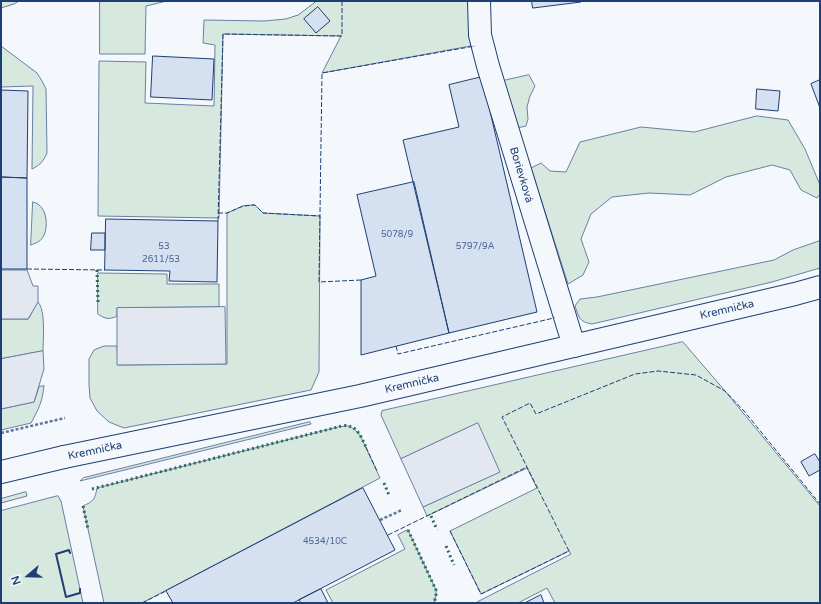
<!DOCTYPE html>
<html>
<head>
<meta charset="utf-8">
<style>
	body { margin:0 }
	#map { position:relative; width:821px; height:604px; overflow:hidden; background:#f4f7fb; font-family:"Varela Round",sans-serif }
	canvas { display:block }
	.frame { position:absolute; inset:0; border:2px solid #1d3f73; pointer-events:none }
	.north { position:absolute; left:8px; top:556px; width:40px; height:40px; -webkit-text-stroke:3px #f4f7fb; paint-order:stroke; rotate:250deg; font-size:11px; font-weight:700; line-height:16px; text-align:center; color:#1d3f73 }
	.north::after { content:''; display:block; margin:auto; width:14px; height:18px; background:#1d3f73; clip-path:polygon(50% 0,100% 100%,50% 72%,0 100%) }
</style>
</head>
<body>
<div id="map">
<canvas width="821" height="604"></canvas>
<div class="frame"></div>
<div class="north">N</div>
</div>
<script>
const ctx = document.querySelector('canvas').getContext('2d');
ctx.lineJoin = 'round';
function fill(path, color) {
  ctx.fillStyle = color;
  ctx.fill(path, 'evenodd');
}
function trace(path, color, width, dash) {
  ctx.strokeStyle = color;
  ctx.lineWidth = width;
  ctx.lineCap = dash ? 'butt' : 'round';
  ctx.setLineDash(dash || []);
  ctx.stroke(path);
}
function drawText(font, color, halo, rows, align = 'center') {
  ctx.font = font + ' "Varela Round",sans-serif';
  ctx.lineWidth = 3;
  ctx.setLineDash([]);
  ctx.textBaseline = 'middle';
  ctx.strokeStyle = halo;
  ctx.fillStyle = color;
  for (const [text, x, y, turn = 0] of rows) {
    ctx.save();
    ctx.translate(x, y);
    ctx.rotate((+turn || 0) * Math.PI / 180);
    ctx.textAlign = isNaN(turn) ? turn : align;
    if (halo) ctx.strokeText(text, 0, 0);
    ctx.fillText(text, 0, 0);
    ctx.restore();
  }
}
const green = new Path2D(`
	M1,1H19L14,4L1,8Z
	M100,1H167L146,6L145,54H100Z
	M317,1H468L476,45L322,73L341,36L223,34L219,218L98,216L99,61L146,62L145,103L214,106L215,45L203,43L204,20L264,21L286,19L298,15Z
	M1,46L37,73L42,81L46,89L47,153C43,162 40,165 32,169L33,86L1,87Z
	M529,75L535,86L530,96L527,107L528,119L526,126L517,128L503,81Z
	M757,116L788,120L805,149L820,185V194L817,198L801,190L790,170L772,165L726,177L690,195L649,193L612,197L591,214L581,239L589,262L583,275L568,284L531,168L541,163L550,171L566,172L580,142L641,127L694,132Z
	M33,202C35,203 37,203 39,205C47,211 48,227 44,235C42,241 36,243 31,245Z
	M255,205L263,213L320,216L319,372L311,390L124,428L109,422L97,411L90,398L89,384V359L94,350L104,346H117L118,365L227,364V213L243,206Z
	M820,241V268L772,282L592,324C579,322 579,317 575,306L580,299L597,297L774,260L793,250Z
	M98,273L167,274V284H219V307L117,308V316C109,320 105,319 98,314Z
	M38,302C46,310 43,339 43,351L1,359V319H28Z
	M683,342L725,391L820,506V603H555L547,588L518,603H477V602L571,554L569,551L481,594L450,531L537,488L527,468L427,516L423,507L499,472L477,424L401,459L381,415L382,411Z
	M44,386C42,403 39,408 31,423L1,430V409L34,402L39,387Z
	M310,422L311,424L80,481L83,478Z
	M348,426L354,429L360,435L380,478L142,603H104L83,506C94,501 95,499 97,488L338,427Z
	M26,492L27,496L1,503V499Z
	M58,496L61,501L83,603H1V511Z
	M408,530L436,590V596L434,603H333L326,590L405,549L398,535Z`);
fill(green, '#d7e8df');
trace(green, '#687fa3', 1);
const parking = new Path2D(`
	M1,270H27L33,286H38V302L28,319H1Z
	M225,307L226,364L117,365V308Z
	M43,351L44,369L34,402L1,409V359Z
	M478,423L500,472L423,507L401,459Z`);
fill(parking, '#e3e8f0');
trace(parking, '#687fa3', 1);
const building = new Path2D(`
	M532,1H581V2L533,8Z
	M318,7L330,21L316,33L304,19Z
	M153,56L214,59L212,100L151,97Z
	M482,77L537,312L449,333L403,140L459,127L449,85Z
	M820,80V108L811,84Z
	M757,89L780,91L778,111L756,109Z
	M1,90L28,91L27,178L1,177Z
	M1,177L27,178V269H1Z
	M414,182L449,333L361,355V280L376,276L357,195Z
	M106,219L218,221L217,282L169,281L170,271L105,270Z
	M92,233H105V250H91Z
	M815,454L820,462V470L809,476L801,462Z
	M363,488L395,550L293,603H173L166,591Z
	M321,589L328,603H301L299,600Z
	M541,595L544,603H525Z`);
fill(building, '#d5e0f0');
trace(building, '#1d3f73', 1);
const minor = new Path2D(`
	M479,1L480,35L488,66L574,346`);
const tertiary = new Path2D(`
	M64,457L360,396L795,294L820,287`);
const secondary = new Path2D(`
	M1,472L64,457`);
trace(minor, '#1d3f73', 24);
trace(tertiary, '#1d3f73', 24);
trace(secondary, '#1d3f73', 24);
trace(new Path2D(`
	M1,433L65,418
	M380,520L402,510`), '#5e769c', 2.5, [3, 2]);
trace(minor, '#f4f7fb', 22);
trace(tertiary, '#f4f7fb', 22);
trace(secondary, '#f4f7fb', 22);
trace(new Path2D(`
	M97,270L98,302
	M384,483L389,495
	M92,489L338,427C341,426 345,425 348,426C358,427 362,439 366,447
	M83,506L88,529
	M431,516L437,530
	M408,530L436,590V596L434,603
	M446,546L454,565`), '#2c6c60', 3, [2, 3]);
trace(new Path2D(`
	M218,213H227L243,206L255,205L263,213L320,216
	M218,221L223,34L342,36V1
	M27,269L105,270
	M361,280L319,282L322,73L475,46
	M396,346L398,354L554,318V317
	M366,447L377,471
	M450,531L481,594L569,551L502,417L530,403L536,414L635,374L658,371L696,375L725,391L744,411L820,504
	M388,535L527,467
	M142,603L166,591`), '#1d3f73', 1, [5, 2]);
trace(new Path2D(`
	M70,553L69,550L56,554L66,597L80,593V589`), '#1d3f73', 2);
drawText('9px', '#4b6792', null, [
	["5078/9",397,235],
	["53",164,247],
	["5797/9A",475,247],
	["2611/53",161,260],
	["4534/10C",325,542]
]);
drawText('11px', '#1d3f73', '#f4f7fb', [
	["Borievková",521,175,73],
	["Kremnička",727,310,-13],
	["Kremnička",412,384,-13],
	["Kremnička",95,451,-12]
]);
</script>
</body>
</html>
